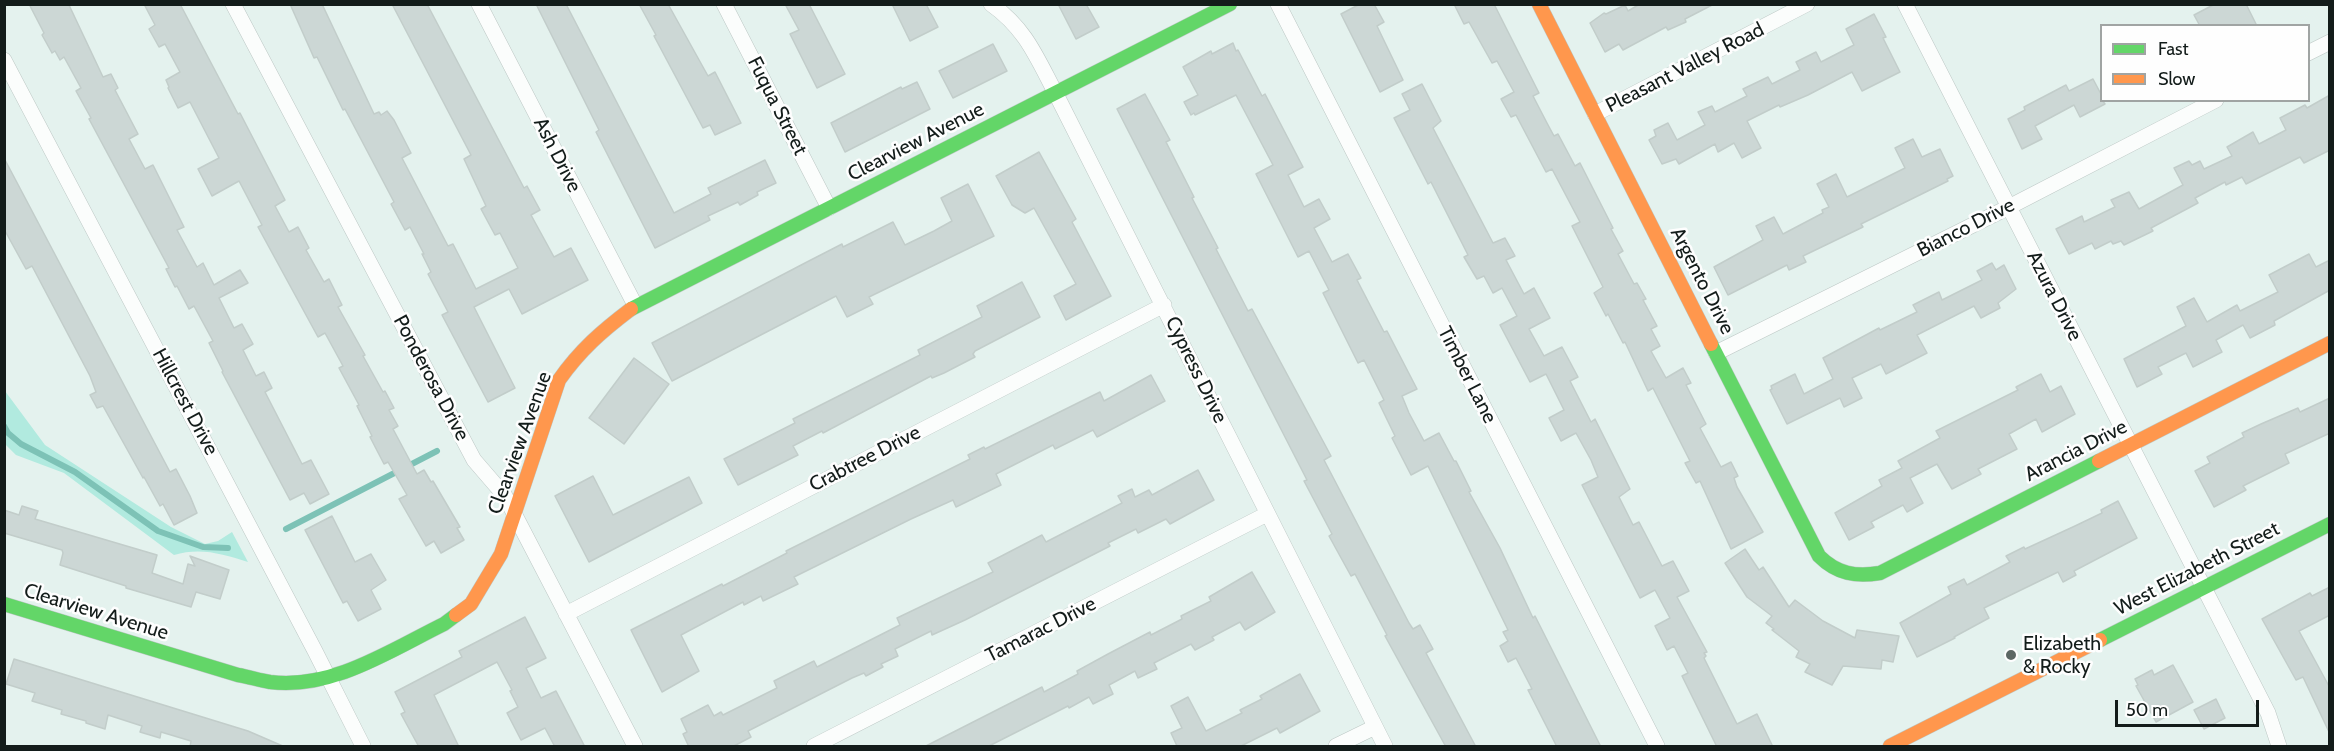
<!DOCTYPE html>
<html>
<head>
<meta charset="utf-8">
<style>
	body { margin:0 }
	#map { position:relative; width:2334px; height:751px; overflow:hidden; background:#e4f2ee; font-family:Cabin,sans-serif }
	canvas { display:block }
	.frame { position:absolute; inset:0; border:6px solid #131c1a; pointer-events:none }
	.legend { position:absolute; left:2100px; top:24px; width:210px; height:78px; box-sizing:border-box; background:#fefefe; border:2px solid #a0a4a3; margin:0; padding:8px 10px; list-style:none; font-size:18px; color:#131c1a }
	.legend li { display:flex; align-items:center; gap:12px; height:30px }
	.legend b { width:30px; border:2px solid #a0a4a3 }
	.scale { position:absolute; left:2115px; top:700px; width:144px; height:27px; box-sizing:border-box; border:3px solid #131c1a; border-top:0; padding-left:8px; font-size:18px; line-height:21px; white-space:nowrap; color:#131c1a; -webkit-text-stroke:4px #fefefe; paint-order:stroke }
</style>
</head>
<body>
<div id="map">
<canvas width="2334" height="751"></canvas>
<div class="frame"></div>
<ul class="legend">
<li><b style="height:8px;background:#63d668"></b>Fast</li>
<li><b style="height:8px;background:#ff974d"></b>Slow</li>
</ul>
<div class="scale">50 m</div>
</div>
<script>
const ctx = document.querySelector('canvas').getContext('2d');
ctx.lineJoin = 'round';
function fill(path, color) {
  ctx.fillStyle = color;
  ctx.fill(path, 'evenodd');
}
function trace(path, color, width, dash) {
  ctx.strokeStyle = color;
  ctx.lineWidth = width;
  ctx.lineCap = dash ? 'butt' : 'round';
  ctx.setLineDash(dash || []);
  ctx.stroke(path);
}
function drawText(font, color, halo, rows, align = 'center') {
  ctx.font = font + ' Cabin,sans-serif';
  ctx.lineWidth = 5;
  ctx.setLineDash([]);
  ctx.textBaseline = 'middle';
  ctx.strokeStyle = halo;
  ctx.fillStyle = color;
  for (const [text, x, y, turn = 0] of rows) {
    ctx.save();
    ctx.translate(x, y);
    ctx.rotate((+turn || 0) * Math.PI / 180);
    ctx.textAlign = isNaN(turn) ? turn : align;
    if (halo) ctx.strokeText(text, 0, 0);
    ctx.fillText(text, 0, 0);
    ctx.restore();
  }
}
fill(new Path2D(`
	M5,391L45,445L171,527L205,544L218,541L232,532L248,562C223,554 200,547 174,555L64,473L16,455L5,444Z`), '#b1eadf');
trace(new Path2D(`
	M4,426L8,433L21,444L75,472L158,531L203,547L228,548
	M286,529L437,451`), '#7dc2b6', 6);
const building = new Path2D(`
	M29,4L69,5L103,77L111,74L118,88L115,90L138,134L129,139L145,169L153,165L184,227L177,230L197,267L203,263L214,285L240,270L248,283L219,298L234,328L242,324L253,344L243,350L256,376L264,372L272,388L265,392L302,464L311,460L329,494L310,504L304,493L290,500L222,372L223,371L209,343L213,341L194,306L189,309L177,286L175,287L166,269L169,268L89,119L91,118L76,91L81,88L64,57L60,60L55,51L52,53L42,35L44,33Z
	M144,4H180L238,114L240,113L285,200L275,206L289,232L298,227L309,248L306,250L324,282L329,279L342,305L338,307L365,355L363,356L383,392L385,391L394,408L389,410L398,426L393,429L417,474L424,470L431,482L433,481L460,527L457,528L464,540L441,553L434,541L426,546L399,499L407,495L388,462L384,464L370,437L372,436L357,406L359,405L339,368L343,366L325,333L318,337L258,227L262,225L239,181L212,196L198,169L219,158L190,102L178,108L168,88L169,87L166,80L180,72L165,44L159,47L149,29L155,25Z
	M290,4H322L374,114L379,112L381,115L387,111L394,120L411,153L402,158L448,246L453,244L476,289L518,268L500,233L495,235L481,209L486,206L464,159L471,155L392,4H427L524,188L527,186L540,210L531,215L554,257L571,248L588,280L522,314L509,289L474,307L515,388L488,402L442,315L448,312L428,274L431,272L422,254H424L410,227L405,230L391,204L394,202L345,109L343,110L317,57L314,58Z
	M536,4H566L674,213L711,194L708,188L765,160L776,183L757,192L758,195L740,205L738,202L708,216L710,220L655,248L596,132L599,130Z
	M639,4H668L708,76L715,72L741,123L715,135L710,125L703,128L654,36L656,35Z
	M785,4H809L845,74L817,88L790,34L799,30Z
	M892,4H926L938,27L910,41Z
	M1058,4H1086L1099,27L1076,39Z
	M1360,4H1374L1384,22L1377,26L1403,80L1380,92L1341,14Z
	M1454,4H1494L1539,93L1533,96L1547,123L1554,136L1558,134L1575,166L1580,163L1613,228L1611,229L1623,251L1618,254L1634,284L1637,283L1646,299L1643,300L1657,326L1651,329L1660,346L1651,351L1666,378L1683,368L1691,383L1686,385L1706,424L1700,428L1721,467L1731,462L1738,476L1734,478L1737,487L1763,532L1731,549L1700,481L1696,483L1685,463L1690,461L1653,388L1648,391L1625,342L1623,343L1608,314L1606,316L1594,293L1603,287L1572,226L1580,222L1552,169L1546,172L1516,115L1511,117L1501,99L1514,92L1497,61L1492,63L1469,22L1464,24Z
	M1640,4H1714L1685,19L1686,22L1668,30L1666,27L1623,50L1619,44L1605,52L1590,23L1604,13L1606,14L1625,5L1628,11Z
	M2215,4H2246L2257,26H2200L2194,15Z
	M1874,14L1886,37L1883,38L1900,72L1862,91L1852,72L1808,95L1780,107L1779,105L1747,121L1761,148L1742,158L1734,143L1718,152L1715,144L1679,164L1676,159L1662,164L1649,140L1656,136L1654,130L1668,123L1677,140L1705,125L1698,112L1712,106L1715,112L1747,96L1743,89L1768,77L1772,84L1800,70L1796,62L1816,52L1821,62L1854,45L1846,29Z
	M1233,43L1236,51L1238,50L1262,96L1265,94L1303,167L1288,175L1304,207L1319,199L1330,219L1314,228L1332,262L1348,254L1361,278L1357,280L1384,332L1387,331L1417,389L1402,396L1409,413L1424,441L1439,433L1454,461H1456L1471,491L1469,492L1500,548L1533,618L1535,616L1601,747H1557L1528,690L1532,689L1516,658L1508,662L1500,646L1508,641L1503,632L1508,630L1428,466L1411,475L1392,438L1395,436L1379,403L1384,400L1364,360L1358,363L1323,293L1329,290L1309,251L1298,257L1256,174L1273,165L1236,95L1195,115L1194,113L1191,115L1184,102L1198,95L1183,67L1211,51L1212,54Z
	M993,44L1007,71L953,98L939,71Z
	M2093,79L2102,96V100L2105,104L2080,117L2074,105L2035,126L2042,139L2022,149L2008,119L2025,110L2024,107L2066,85L2069,91Z
	M917,82L930,109L845,152L831,123L901,87L902,89Z
	M1422,84L1441,121L1433,128L1493,243L1505,238L1515,256L1506,260L1524,294L1534,288L1550,318L1529,329L1544,356L1562,347L1578,377L1570,381L1591,422L1595,419L1630,489L1619,497L1633,525L1639,522L1662,566L1673,561L1689,591L1677,597L1707,652L1704,653L1706,656L1704,658L1737,724L1757,714L1773,747H1717L1682,676L1688,673L1674,646L1667,650L1655,626L1670,618L1655,590L1640,598L1582,485L1598,477L1591,460L1576,433L1561,441L1549,418L1564,410L1546,374L1530,382L1500,325L1517,316L1502,288L1493,293L1484,276L1477,279L1464,257L1468,255L1431,182L1428,184L1394,118L1410,110L1402,94Z
	M1145,94L1170,140L1166,142L1194,197L1192,198L1218,248L1216,249L1248,311L1252,309L1331,456L1324,460L1409,623L1413,629L1420,625L1433,649L1426,653L1476,747H1446L1385,636L1387,635L1355,574L1351,576L1329,536L1332,534L1304,481L1307,480L1117,109Z
	M2330,95V150L2304,163L2300,157L2246,184L2242,177L2226,185L2225,182L2195,198L2198,203L2151,228L2153,231L2124,245L2121,241L2113,244L2111,241L2095,249L2092,243L2069,254L2056,229L2082,216L2084,222L2115,207L2111,200L2129,192L2139,209L2183,185L2174,168L2189,161L2192,165L2200,161L2204,169L2232,156L2227,147L2253,132L2259,144L2286,130L2280,118L2305,105L2307,108Z
	M1913,139L1922,157L1940,149L1953,176L1947,179L1948,181L1861,224L1863,227L1803,256L1806,262L1789,270L1787,265L1728,295L1714,267L1763,240L1756,226L1774,217L1783,234L1823,213L1822,210L1829,207L1817,184L1836,174L1847,197L1905,168L1895,148Z
	M1039,152L1076,219L1072,222L1111,296L1066,320L1054,296L1076,284L1034,208L1025,213L1012,205L996,176Z
	M4,158L170,472L176,469L190,496L197,513L174,525L163,504L160,506L144,477L143,478L103,406L97,408L90,395L96,392L90,376L32,266L26,269L4,229Z
	M968,184L994,236L869,297L873,304L847,317L836,296L672,381L652,343L805,263L842,244L843,247L893,222L905,245L934,231L952,221L941,198Z
	M2309,254L2316,267L2330,260V290L2274,321L2275,325L2250,338L2243,325L2216,340L2222,352L2193,367L2186,353L2158,367L2162,374L2137,387L2124,359L2186,326L2177,307L2194,298L2207,322L2237,305L2240,311L2278,292L2269,275Z
	M1992,263L1996,270L2004,265L2016,289L1998,303L2000,308L1981,318L1974,306L1917,335L1927,353L1886,374L1881,364L1852,378L1862,398L1844,407L1840,398L1787,424L1770,390L1772,389L1771,386L1795,374L1804,394L1833,379L1823,358L1879,328L1880,330L1917,312L1913,305L1939,292L1942,300L1982,280L1977,271Z
	M1022,282L1040,317L975,351L973,354L975,357L944,373L932,378L931,376L823,433L822,431L793,446L798,455L738,485L724,459L795,423L793,419L920,355L918,350L982,317L977,306Z
	M634,358L669,384L624,444L589,418Z
	M2041,374L2050,392L2061,386L2075,414L2042,432L2036,419L2009,434L2017,449L1978,469L1981,474L1952,489L1937,464L1910,478L1923,503L1907,512L1903,505L1871,522L1874,527L1849,540L1835,513L1882,486L1879,480L1902,468L1898,461L1940,438L1936,431L2018,390L2016,387Z
	M1151,375L1165,401L1097,437L1093,430L1055,449L1053,445L996,474L1001,485L956,507L953,500L911,519L794,577L798,584L763,601L761,596L744,605L743,602L681,635L699,671L662,692L631,630L722,584L723,586L787,553L786,551L970,459L968,455L984,447L985,449L1100,392L1104,401Z
	M2330,398V433L2285,454L2289,463L2243,486L2246,490L2214,507L2195,471L2210,463L2207,457L2244,437L2242,433L2261,424L2298,408L2300,412Z
	M1198,470L1214,500L1170,524L1166,519L1138,533L1136,529L1108,543L1110,546L965,620L932,635L931,631L895,649L898,656L881,664L883,667L866,676L864,673L852,678L748,731L751,737L732,747H689L683,734L687,732L681,719L708,705L714,716L721,712L723,715L777,688L774,681L814,661L817,667L900,625L897,618L993,572L988,563L1042,535L1046,542L1087,521L1122,503L1118,496L1132,489L1135,497L1149,490L1152,495Z
	M593,476L613,515L689,477L702,503L589,562L555,496Z
	M2118,501L2137,538L2074,571L2076,575L2063,582L2058,572L1984,608L1989,618L1954,637L1955,638L1917,657L1900,623L1951,594L1948,587L1964,579L1967,585L2010,562L2006,556L2024,547L2025,549L2075,526L2102,513L2101,510Z
	M22,506L38,511L35,519L157,555L152,573L183,584L188,564L195,566L190,556L229,570L220,599L196,592L191,607L126,588V586L60,565L63,553L62,550L4,533V510L19,515Z
	M332,516L355,562L371,554L386,580L371,590L381,609L358,621L347,601L343,603L305,530Z
	M1745,549L1759,570L1763,567L1789,607L1795,600L1823,621L1855,638L1857,630L1899,636L1893,662L1882,660L1881,669L1843,666L1832,685L1805,672L1810,664L1796,657L1799,651L1772,630L1774,629L1766,623L1772,616L1747,597L1725,563Z
	M1252,572L1275,612L1245,630L1240,622L1212,637L1214,640L1195,650L1191,644L1154,663L1157,669L1138,678L1135,671L1109,685L1113,694L1093,704L1089,697L1069,708L1068,706L987,747H924L1042,687L1044,692L1078,674L1077,671L1108,654L1150,632L1151,635L1182,619L1181,616L1211,601L1209,597Z
	M2330,587V615L2299,631L2330,688V734L2303,677L2296,680L2262,619L2310,593L2312,596Z
	M525,617L546,658L526,668L541,698L556,691L585,747H555L545,728L521,740L507,713L518,707L510,691L512,690L497,662L434,695L459,747H419L401,714L405,712L395,692L462,657L459,651Z
	M14,659L248,731L285,747H190L191,741L161,732L160,738L140,732L142,726L108,715L105,729L86,723V721L61,714L62,710L32,701L35,693L6,684Z
	M2173,665L2193,702L2156,722L2136,686L2138,685L2135,679L2152,670L2154,675Z
	M1300,674L1320,711L1280,733L1277,728L1239,747H1175L1177,746L1171,733L1182,728L1171,706L1188,697L1206,731L1242,713L1240,710L1262,699L1260,696Z
	M2216,699L2225,718L2204,729L2194,710Z`);
fill(building, '#ccd7d5');
trace(building, '#c2cdca', 1.5);
const street = new Path2D(`
	M233,4L474,460L505,496L635,746
	M479,4L635,305
	M724,4L829,208
	M991,4C1025,28 1036,56 1055,92L1385,746
	M1278,4L1657,746
	M1905,4L2268,713L2279,746
	M2308,53L2330,42
	M4,60L315,651L363,746
	M1595,114L1807,4
	M1716,353L2009,207L2216,100
	M566,614L1164,305
	M814,746L1267,514
	M1336,746L1375,727`);
const fast = new Path2D(`
	M631,309L1230,4
	M1711,344L1819,556C1837,574 1856,577 1880,573L2099,461
	M4,604L238,675C249,677 259,680 270,682C332,690 391,650 444,624L456,615
	M2100,640L2330,524`);
const slow = new Path2D(`
	M1539,4L1711,344
	M2099,461L2330,343
	M456,615L471,604L501,554L559,380C580,350 602,331 631,309
	M1890,746L2100,640`);
trace(street, '#bcc7c4', 16);
trace(fast, '#bcc7c4', 15);
trace(slow, '#bcc7c4', 15);
trace(street, '#fbfdfc', 15);
trace(fast, '#63d668', 14);
trace(slow, '#ff974d', 14);
for (const [x, y, r, color] of [
	[2011,655,6,"#5c6764"]
]) {
  const dot = new Path2D();
  dot.arc(x, y, r, 0, 2 * Math.PI);
  ctx.fillStyle = color;
  ctx.fill(dot);
  trace(dot, '#fefefe', 2);
}
drawText('20px', '#131c1a', '#fefefe', [
	["Pleasant Valley Road",1685,68,-27],
	["Fuqua Street",777,106,63],
	["Clearview Avenue",916,142,-27],
	["Ash Drive",557,155,63],
	["Bianco Drive",1966,228,-27],
	["Argento Drive",1702,281,63],
	["Azura Drive",2054,296,63],
	["Cypress Drive",1196,370,64],
	["Timber Lane",1467,375,63],
	["Ponderosa Drive",431,378,62],
	["Hillcrest Drive",185,402,62],
	["Clearview Avenue",520,443,-70],
	["Arancia Drive",2076,451,-27],
	["Crabtree Drive",865,459,-27],
	["West Elizabeth Street",2197,569,-27],
	["Clearview Avenue",96,612,17],
	["Tamarac Drive",1041,630,-27]
]);
drawText('20px', '#131c1a', '#fefefe', [
	["Elizabeth",2023,644],
	["& Rocky",2023,667]
], 'left');
</script>
</body>
</html>
